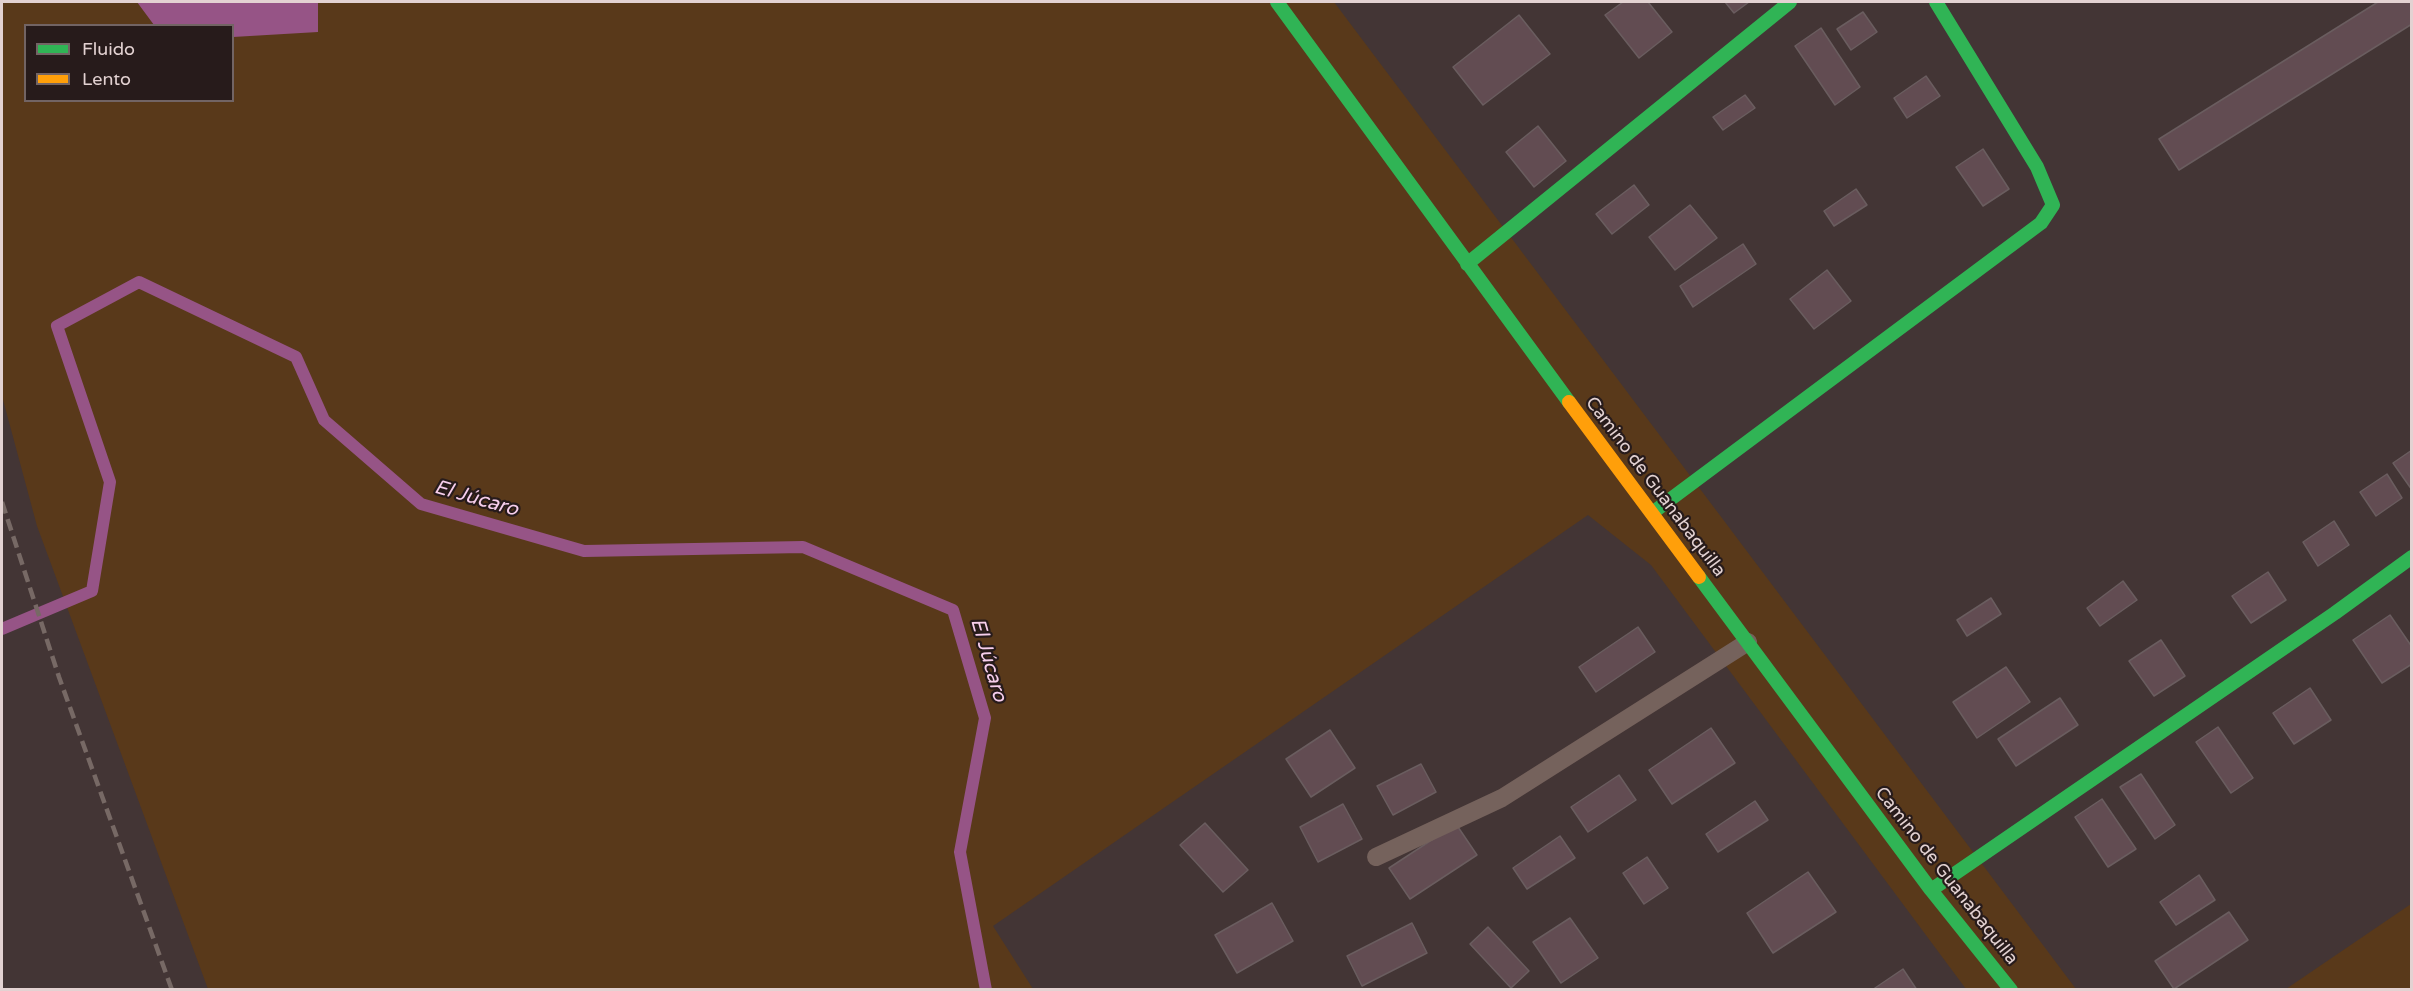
<!DOCTYPE html>
<html>
<head>
<meta charset="utf-8">
<style>
	body { margin:0 }
	#map { position:relative; width:2413px; height:991px; overflow:hidden; background:#433535; font-family:"Varela Round",sans-serif }
	canvas { display:block }
	.frame { position:absolute; inset:0; border:3px solid #e3d2d2; pointer-events:none }
	.legend { position:absolute; left:24px; top:24px; width:210px; height:78px; box-sizing:border-box; background:#271b1b; border:2px solid #726464; margin:0; padding:8px 10px; list-style:none; font-size:18px; color:#e3d2d2 }
	.legend li { display:flex; align-items:center; gap:12px; height:30px }
	.legend b { width:30px; border:2px solid #726464 }
</style>
</head>
<body>
<div id="map">
<canvas width="2413" height="991"></canvas>
<div class="frame"></div>
<ul class="legend">
<li><b style="height:8px;background:#30b455"></b>Fluido</li>
<li><b style="height:8px;background:#ff9f0a"></b>Lento</li>
</ul>
</div>
<script>
const ctx = document.querySelector('canvas').getContext('2d');
ctx.lineJoin = 'round';
function fill(path, color) {
  ctx.fillStyle = color;
  ctx.fill(path, 'evenodd');
}
function trace(path, color, width, dash) {
  ctx.strokeStyle = color;
  ctx.lineWidth = width;
  ctx.lineCap = dash ? 'butt' : 'round';
  ctx.setLineDash(dash || []);
  ctx.stroke(path);
}
function drawText(font, color, halo, rows, align = 'center') {
  ctx.font = font + ' "Varela Round",sans-serif';
  ctx.lineWidth = 4.5;
  ctx.setLineDash([]);
  ctx.textBaseline = 'middle';
  ctx.strokeStyle = halo;
  ctx.fillStyle = color;
  for (const [text, x, y, turn = 0] of rows) {
    ctx.save();
    ctx.translate(x, y);
    ctx.rotate((+turn || 0) * Math.PI / 180);
    ctx.textAlign = isNaN(turn) ? turn : align;
    if (halo) ctx.strokeText(text, 0, 0);
    ctx.fillText(text, 0, 0);
    ctx.restore();
  }
}
fill(new Path2D(`
	M2,2H1334L2076,989H1966L1651,565L1588,515L993,926L1033,989H208L37,526L2,396ZM26,26H232V100H26Z
	M2411,904V989H2286Z`), '#59391a');
fill(new Path2D(`
	M137,2H318V32L233,37L232,26L154,25Z`), '#965486');
trace(new Path2D(`
	M2,629L92,591L110,482L57,326L139,282L296,357L324,420L421,504L584,551L803,547L953,610L985,718L960,852L986,990`), '#965486', 12);
const building = new Path2D(`
	M1623,2H1648L1672,32L1639,58L1605,15Z
	M1725,2H1749L1734,13Z
	M2378,2H2412V24L2179,170L2159,139Z
	M1863,12L1877,32L1851,50L1837,29Z
	M1519,15L1550,54L1483,105L1453,67Z
	M1821,28L1860,87L1835,105L1795,46Z
	M1926,76L1940,96L1907,118L1894,98Z
	M1745,95L1755,108L1723,130L1713,117Z
	M1538,126L1566,161L1534,187L1506,152Z
	M1983,149L2009,189L1983,206L1956,167Z
	M1634,185L1649,205L1612,234L1596,214Z
	M1856,189L1867,205L1834,226L1824,211Z
	M1690,205L1717,238L1675,270L1649,237Z
	M1743,244L1756,264L1693,307L1680,286Z
	M1827,270L1851,301L1814,329L1790,299Z
	M2412,450V490L2393,463Z
	M2387,474L2402,498L2376,516L2360,492Z
	M2334,521L2349,545L2318,566L2303,542Z
	M2268,572L2286,600L2251,623L2232,596Z
	M2123,581L2137,600L2100,626L2087,608Z
	M1991,598L2001,614L1967,636L1957,620Z
	M2390,615L2412,647V664L2382,683L2353,640Z
	M1638,627L1655,652L1596,692L1579,667Z
	M2161,640L2185,676L2154,696L2129,661Z
	M2006,667L2030,702L1977,738L1953,702Z
	M2310,688L2331,720L2294,744L2273,713Z
	M2060,698L2078,725L2016,766L1998,739Z
	M2218,727L2253,778L2231,793L2196,742Z
	M1711,728L1735,763L1672,804L1649,770Z
	M1330,730L1355,768L1311,797L1286,759Z
	M1421,764L1436,792L1393,815L1377,786Z
	M2141,774L2175,825L2155,839L2120,787Z
	M1619,775L1636,800L1588,832L1571,807Z
	M2102,799L2136,849L2108,867L2075,817Z
	M1755,801L1768,820L1718,852L1706,834Z
	M1343,804L1362,839L1318,862L1300,827Z
	M1205,823L1248,870L1223,892L1180,845Z
	M1456,824L1477,855L1410,899L1389,868Z
	M1560,836L1575,858L1527,889L1513,868Z
	M1647,857L1668,888L1644,904L1623,873Z
	M1808,872L1836,912L1773,953L1747,913Z
	M2199,875L2215,900L2176,925L2160,902Z
	M1272,903L1293,941L1237,973L1215,935Z
	M2229,912L2248,940L2174,989L2155,961Z
	M1570,918L1598,958L1561,983L1533,942Z
	M1412,923L1427,953L1362,986L1347,956Z
	M1488,927L1529,971L1511,988L1470,944Z
	M1903,969L1917,990H1872Z`);
fill(building, '#624c52');
trace(building, '#6a5d5f', 1.5);
trace(new Path2D(`
	M1376,857L1502,798L1748,642`), '#75625c', 18);
trace(new Path2D(`
	M1277,2L1569,402
	M1467,264L1790,2
	M1652,513L2041,223L2053,205L2037,167L1936,2
	M1699,577L1931,890L2011,990
	M1931,890L2335,613L2412,557`), '#30b455', 14);
trace(new Path2D(`
	M1569,402L1699,577`), '#ff9f0a', 14);
trace(new Path2D(`
	M2,502L59,677L172,990`), '#776965', 4.5, [12, 6]);
drawText('18px', '#e3d2d2', '#271b1b', [
	["Camino de Guanabaquilla",1655,487,53],
	["Camino de Guanabaquilla",1946,876,52]
]);
drawText('italic 20px', '#f7ceec', '#271b1b', [
	["El Júcaro",476,499,16],
	["El Júcaro",988,660,74]
]);
</script>
</body>
</html>
